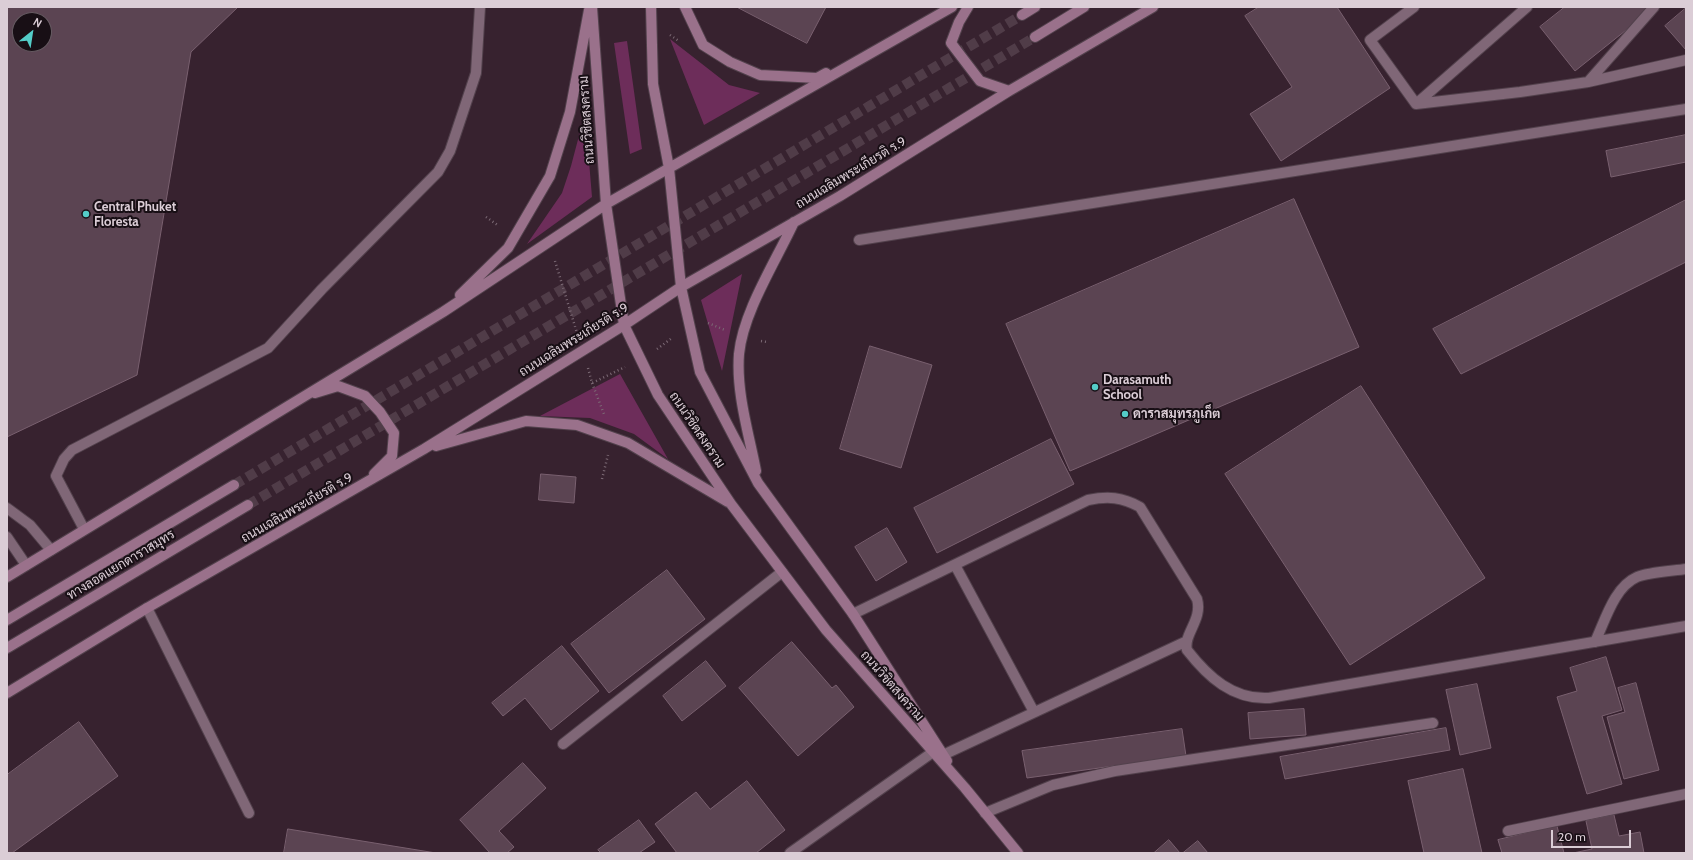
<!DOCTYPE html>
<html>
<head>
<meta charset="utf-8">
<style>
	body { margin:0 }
	#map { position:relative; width:1693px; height:860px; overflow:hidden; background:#37222f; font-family:Cabin,sans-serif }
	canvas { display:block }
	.frame { position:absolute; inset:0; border:8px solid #dbcdd6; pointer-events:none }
	.north { position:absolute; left:12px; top:12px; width:40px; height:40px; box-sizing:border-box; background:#180f15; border:1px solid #665b62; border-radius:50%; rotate:30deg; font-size:11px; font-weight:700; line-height:16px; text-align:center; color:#dbcdd6 }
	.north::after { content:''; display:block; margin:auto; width:14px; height:18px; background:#54cdc8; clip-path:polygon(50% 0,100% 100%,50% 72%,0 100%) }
	.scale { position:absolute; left:1551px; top:830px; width:80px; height:18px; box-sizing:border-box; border:2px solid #dbcdd6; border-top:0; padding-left:5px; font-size:12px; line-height:14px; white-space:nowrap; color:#dbcdd6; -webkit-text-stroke:3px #180f15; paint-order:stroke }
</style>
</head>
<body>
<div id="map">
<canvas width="1693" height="860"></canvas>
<div class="frame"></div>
<div class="north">N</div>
<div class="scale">20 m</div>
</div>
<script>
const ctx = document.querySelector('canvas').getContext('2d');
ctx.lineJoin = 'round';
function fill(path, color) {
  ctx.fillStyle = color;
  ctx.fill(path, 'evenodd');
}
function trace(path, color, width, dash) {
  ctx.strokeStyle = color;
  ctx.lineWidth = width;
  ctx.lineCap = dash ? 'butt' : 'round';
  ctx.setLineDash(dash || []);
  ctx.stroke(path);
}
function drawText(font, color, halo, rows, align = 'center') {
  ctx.font = font + ' Cabin,Sarabun,sans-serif';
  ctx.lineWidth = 4;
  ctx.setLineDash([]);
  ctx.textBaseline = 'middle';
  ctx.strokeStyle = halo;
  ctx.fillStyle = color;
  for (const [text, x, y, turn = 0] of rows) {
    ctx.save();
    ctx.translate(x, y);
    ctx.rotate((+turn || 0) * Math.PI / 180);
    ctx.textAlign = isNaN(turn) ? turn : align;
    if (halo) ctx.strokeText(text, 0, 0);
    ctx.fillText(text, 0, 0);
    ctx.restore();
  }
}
fill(new Path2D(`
	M670,39L729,85L760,93L704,125Z
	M627,41L642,149L630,154L614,43Z
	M585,113L592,197L527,244L562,193L571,166Z
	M742,274L722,371L701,300Z
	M620,374L668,459L634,434L590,418L540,416Z`), '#6d2d5a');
const building = new Path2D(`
	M7,7H238L191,52L137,375L7,437ZM20,20H44V44H20Z
	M737,7H826L807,43Z
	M1259,7H1337L1390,88L1281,161L1250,114L1292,87L1245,16Z
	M1565,7H1655L1575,71L1540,27Z
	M1686,8V50L1665,26Z
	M1686,135V162L1611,177L1606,151Z
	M1294,199L1359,347L1070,471L1006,324Z
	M1686,200V262L1461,374L1433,329Z
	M870,346L932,365L901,468L840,449Z
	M1361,386L1485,578L1350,665L1225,474Z
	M1051,439L1074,484L937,553L914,508Z
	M541,474L576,477L574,503L539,500Z
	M887,528L907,562L876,581L855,547Z
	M667,570L705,619L609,693L571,644Z
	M792,642L832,688L836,685L854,707L798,756L739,688Z
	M562,646L599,691L551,730L525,698L503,716L492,703Z
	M1606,657L1622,710L1602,716L1622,784L1587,794L1557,697L1577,691L1570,668Z
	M706,661L726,686L682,721L663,696Z
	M1636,683L1659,770L1624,779L1607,717L1625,712L1618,688Z
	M1477,684L1491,748L1460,755L1446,690Z
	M1304,709L1306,735L1250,739L1248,713Z
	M79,722L118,776L12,853H7V775Z
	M1446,728L1450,750L1285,779L1280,757Z
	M1182,729L1186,756L1027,778L1022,751Z
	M523,763L546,788L499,831L514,847L507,853H490L460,820Z
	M1463,769L1482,853H1424L1408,781Z
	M747,781L785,830L756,853H677L655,824L696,792L710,809Z
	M1614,815L1619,836L1640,832L1644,853H1573L1592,849L1586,821Z
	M639,820L655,842L639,853H601L598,850Z
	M1557,826L1564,853H1502L1498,840Z
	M288,829L436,853H284Z
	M1169,840L1180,853H1154Z
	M1198,841L1208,853H1183Z`);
fill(building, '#5b4452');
trace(building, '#79606f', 1);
trace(new Path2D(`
	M234,485L1022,15
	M248,505L1035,37`), '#503c48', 10, [10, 5]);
const service = new Path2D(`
	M1414,7L1370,40L1416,104L1527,7
	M1588,82L1654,7
	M1416,104L1520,92L1588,82L1686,60
	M859,240L1686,109
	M7,508L30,525L51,550
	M84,529L56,476L64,459L72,450L268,348L322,289L438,172L450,151L476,73L480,7
	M7,537L26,565
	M955,565L1034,712
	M853,614L1088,500C1108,496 1122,497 1140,507L1197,599C1203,620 1183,634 1187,650C1208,677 1233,700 1269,698L1686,626
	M1595,642C1605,621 1614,587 1637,577C1649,572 1672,571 1686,569
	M943,755L1187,641`);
const minor = new Path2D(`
	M147,608L249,813
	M563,744L782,572
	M985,813L1053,785L1115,771L1433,723
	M1508,831L1686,794
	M790,853L933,752`);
const secondary = new Path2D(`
	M592,7L606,204L624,325L658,395L731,504L826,630L965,788L1018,853
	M651,7L653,84L669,168L681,287L700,372L758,483L853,614L947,761
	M685,7L703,45L730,62L760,75L817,78L826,73
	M968,7L959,22L951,43L980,81L1009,91
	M1022,15L1035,7
	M1035,37L1084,7
	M460,295L508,248L550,176L570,112L589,10
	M315,393L338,386L365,396L380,412L394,433L392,456L374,474
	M436,446L526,421L577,425L628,443L728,502
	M756,471C749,434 736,393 739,354C743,312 776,261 794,222
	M7,577L443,312L606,204L952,7
	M7,620L234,485
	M7,648L248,505
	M7,693L147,608L424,449L624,325L681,287L840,196L1009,91L1153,7`);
trace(service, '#52414c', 12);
trace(minor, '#52414c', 12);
trace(secondary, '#52414c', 12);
trace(new Path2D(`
	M670,35L679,41
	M486,217L499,226
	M555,261L577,333
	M708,323L725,330
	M761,341L767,342
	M657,349L672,338
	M588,368L592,383L625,367
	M592,383L604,414
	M602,479L608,455`), '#7c6a75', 2.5, [1, 3]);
trace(service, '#806777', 10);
trace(minor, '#806777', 10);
trace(secondary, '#9a718b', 10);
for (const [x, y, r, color] of [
	[86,214,4,"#54cdc8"],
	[1095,387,4,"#54cdc8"],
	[1125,414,4,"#54cdc8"]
]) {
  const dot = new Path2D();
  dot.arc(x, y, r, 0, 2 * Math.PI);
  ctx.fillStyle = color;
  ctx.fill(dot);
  trace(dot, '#180f15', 1.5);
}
drawText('13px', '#dbcdd6', '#180f15', [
	["ถนนวิชิตสงคราม",587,120,-94],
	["ถนนเฉลิมพระเกียรติ ร.9",851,173,-31],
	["ถนนเฉลิมพระเกียรติ ร.9",574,340,-32],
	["ถนนวิชิตสงคราม",697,430,56],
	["ถนนเฉลิมพระเกียรติ ร.9",297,508,-30],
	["ทางลอดแยกดาราสมุทร",121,565,-31],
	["ถนนวิชิตสงคราม",892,686,49]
]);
drawText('bold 13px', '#dbcdd6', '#180f15', [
	["Central Phuket",94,207],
	["Floresta",94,222],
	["Darasamuth",1103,380],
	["School",1103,395],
	["ดาราสมุทรภูเก็ต",1133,414]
], 'left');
</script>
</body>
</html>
